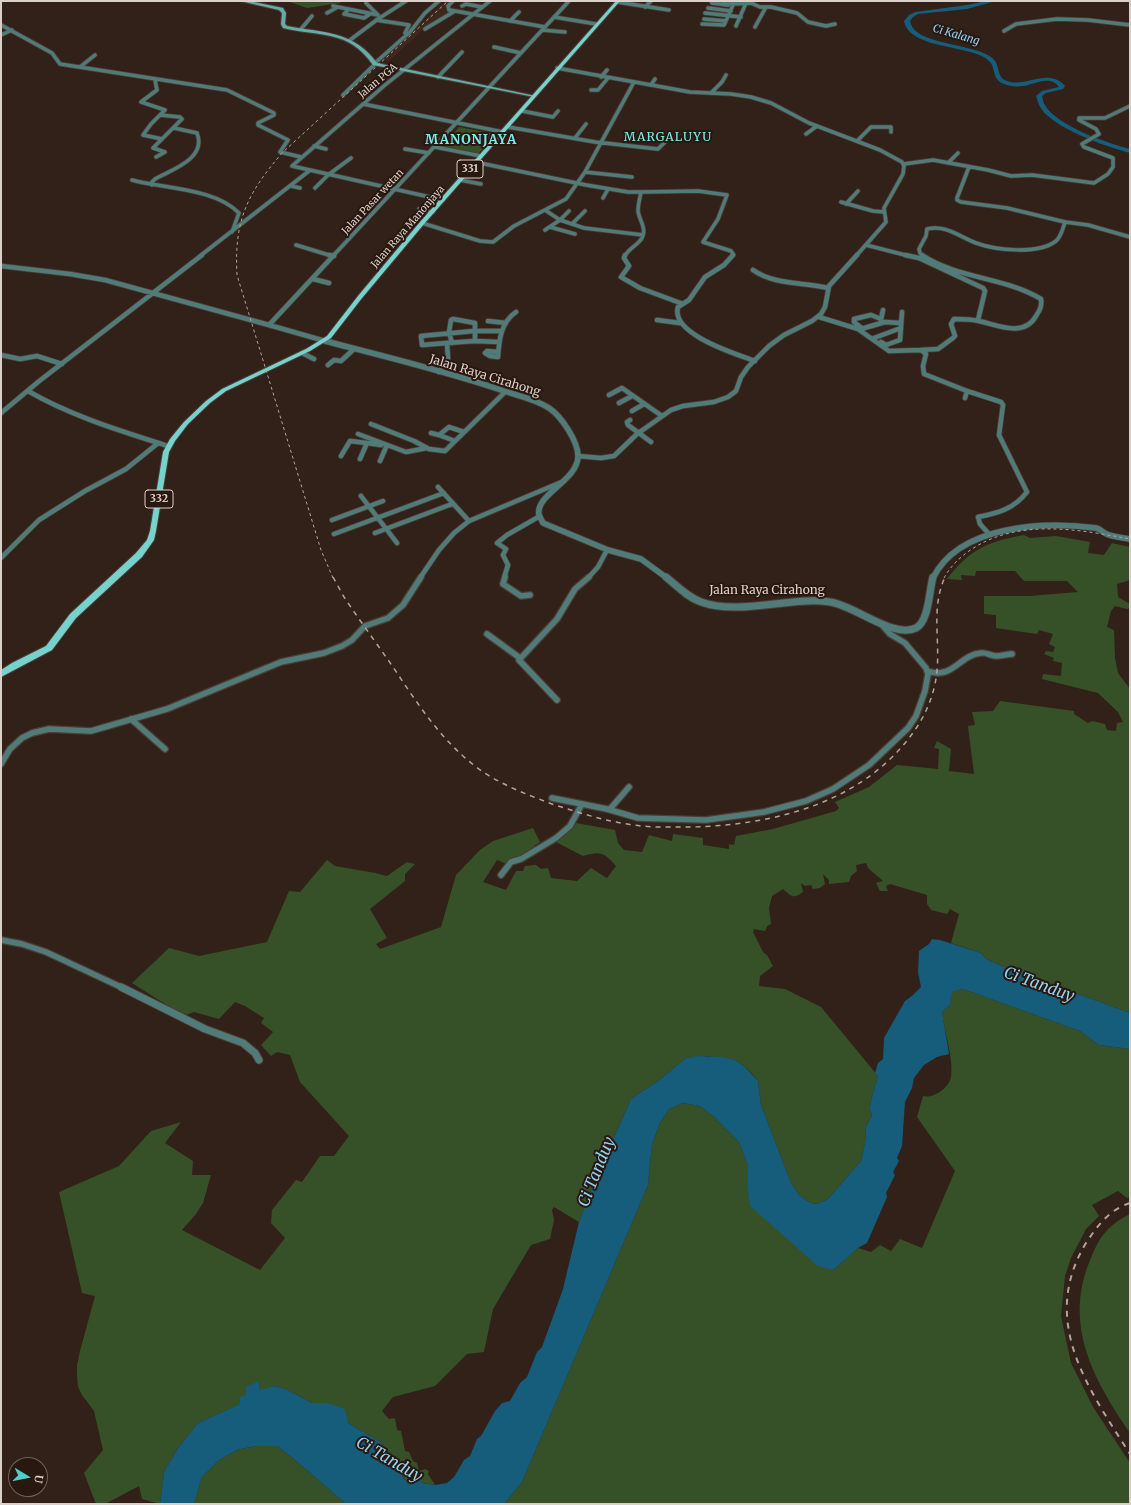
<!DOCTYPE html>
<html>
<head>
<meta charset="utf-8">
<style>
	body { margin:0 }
	#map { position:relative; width:1131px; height:1505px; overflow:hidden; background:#322119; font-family:Merriweather,serif }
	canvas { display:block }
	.frame { position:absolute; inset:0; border:2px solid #dbcfc9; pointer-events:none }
	.north { position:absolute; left:8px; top:1457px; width:40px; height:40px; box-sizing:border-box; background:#281810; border:1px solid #70615a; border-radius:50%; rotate:100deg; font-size:11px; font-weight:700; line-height:16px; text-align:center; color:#dbcfc9 }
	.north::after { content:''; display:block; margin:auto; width:14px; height:18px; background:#52cdce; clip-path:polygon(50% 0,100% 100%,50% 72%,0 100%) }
</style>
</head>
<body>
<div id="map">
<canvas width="1131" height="1505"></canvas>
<div class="frame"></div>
<div class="north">U</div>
</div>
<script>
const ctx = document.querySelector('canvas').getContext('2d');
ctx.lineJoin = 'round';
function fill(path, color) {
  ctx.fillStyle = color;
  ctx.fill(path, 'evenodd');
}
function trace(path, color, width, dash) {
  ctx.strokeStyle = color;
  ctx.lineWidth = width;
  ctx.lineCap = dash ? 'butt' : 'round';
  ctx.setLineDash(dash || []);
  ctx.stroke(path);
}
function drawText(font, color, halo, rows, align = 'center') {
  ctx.font = font + ' Merriweather,serif';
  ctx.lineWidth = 4;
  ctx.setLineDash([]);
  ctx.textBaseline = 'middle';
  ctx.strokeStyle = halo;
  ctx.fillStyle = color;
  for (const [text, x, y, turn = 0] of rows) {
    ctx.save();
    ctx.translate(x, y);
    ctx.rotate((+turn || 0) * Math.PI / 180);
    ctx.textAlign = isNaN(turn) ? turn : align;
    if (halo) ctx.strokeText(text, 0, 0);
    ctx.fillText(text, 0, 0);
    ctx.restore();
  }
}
fill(new Path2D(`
	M445,1H453L448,6L465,9L456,14L450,13L425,28L389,61L382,59Z`), '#3e271b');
fill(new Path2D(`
	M287,1H342L340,3L307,8Z
	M459,127L496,134L478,154L441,147Z
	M1024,535L1030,538L1056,536L1090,542L1088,553L1104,555L1112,543L1130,547V580L1117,584L1118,597L1130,604V608L1127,609L1115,606L1111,611L1107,627L1114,630L1115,658L1118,673L1130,689V1013L997,964L986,959L981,953L951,943L959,914L950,909L947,914L931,910L927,904V895L890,884L886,886L888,891H880L876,883L883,881L868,868L866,863L856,865L857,871L851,876L849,882L829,884V880L823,874L825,884L820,888L813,889L811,885L805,886L801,883L803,892C793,899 792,897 783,889L772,896L769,908L771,924L767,926L765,931L754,929L753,932L763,952L767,955L773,966L760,976L759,986L785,989L821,1007L878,1076L869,1108L872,1115L866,1127L865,1143L861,1161L828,1199L817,1204L811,1203L800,1196L791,1183L761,1105L758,1081L752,1074L744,1066L735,1060L708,1056L686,1058L658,1081L631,1099L594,1183L579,1222L554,1207L552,1210L554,1220L550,1239L531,1245L493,1309L484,1352L467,1354L435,1386L393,1397L382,1411L389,1419L395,1418L397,1430L401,1431L405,1451L409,1452L413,1461L417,1463L419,1471L425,1469L429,1471L428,1474L435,1485L422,1483L413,1477L406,1481L403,1478L395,1457L388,1460L385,1464L379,1462L382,1443L348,1423L328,1403H312L286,1389L274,1386L260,1391L259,1382L246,1395L241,1404L198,1423L178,1448L164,1472L160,1504L142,1499L139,1486L105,1504H96L84,1473L103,1450L94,1411L82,1395L78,1387L77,1377V1365L80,1351L95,1296L82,1293L59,1192L119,1166L151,1131L181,1122L165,1143L193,1161L192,1175H211L203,1203L196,1214L182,1230L260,1270L285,1238L271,1223L272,1210L296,1180L302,1182L320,1156H334L349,1136L300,1082L290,1055L277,1052L271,1056L261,1045L273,1032L261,1023L264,1018L245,1006L235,1002L219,1019L194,1012L184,1016L132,983L169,948L199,956L267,942L289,891L300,892L327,860L335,866L375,873L387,876L407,862L415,864L405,874V881L370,909L387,938L376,944L380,949L441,927L456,875L480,850L493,841L533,828L540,842L534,846L535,848L507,864L497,860L483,882L506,890L516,871H523L525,866L536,865L541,869L548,868L551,878L577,881L591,868L607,878L616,866C604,852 600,851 583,856L556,842L576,823L615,830L618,843L624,850L642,852L649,835L672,841L673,834L703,838V845L729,849V844L734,845L736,836L773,829L836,811L839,808L835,802L869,787L897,765L938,769L939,749L934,748L937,741L951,749L949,771L974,774L968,726L975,725L972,712L993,711L1000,701L1074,711V714L1088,723L1092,721L1105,724L1107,730L1116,731L1117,723L1123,722L1118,712L1098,693L1042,679L1043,674L1061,676L1062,663L1053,661L1054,658L1044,654L1046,651L1053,652L1055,647L1049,644L1053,634L1039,630L1037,634L996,628V615L984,614V596H1029L1078,592L1067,581H1024L1015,571H976L975,576L961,575L962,580L947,579C970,549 987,542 1024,535Z
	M963,989L1080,1031L1099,1045L1130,1049V1197L1127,1198L1118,1191L1092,1205L1099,1216L1086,1229L1071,1258L1065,1276L1061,1316L1071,1363L1093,1407L1130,1463V1504H504L522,1482L648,1185L652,1144L660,1123L669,1109L683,1103L700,1106L713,1116L739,1142L748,1166V1191L833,1270L858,1248L871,1252L880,1245L891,1251L900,1239L922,1248L955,1171L917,1117L923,1096C930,1097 932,1096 938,1093C943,1090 950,1084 951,1077C954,1059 944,1031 942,1012L950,1005L951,992Z
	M1130,1214V1433C1094,1380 1062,1324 1091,1258C1100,1236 1108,1225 1130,1214Z
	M255,1446H277L293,1458L346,1504H194L202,1477L219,1460L237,1450Z`), '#365128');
fill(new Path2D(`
	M932,939L940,940L981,953L986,959L997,964L1130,1013V1049L1099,1045L1080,1031L963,989L952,992L950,1005L942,1012L949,1054L937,1057L924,1065L914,1078L912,1088L905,1102L902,1146L897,1158L899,1161L893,1172L895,1175L886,1193L887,1197L867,1243L858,1248L833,1270L818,1266L750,1206L748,1191V1166L739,1142L713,1116L700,1106L683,1103L669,1109L660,1123L652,1144L648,1185L522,1482L504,1504H346L293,1458L277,1446H255L237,1450L219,1460L202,1477L194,1504H160L164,1472L178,1448L198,1423L240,1404V1397L246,1395V1387L259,1381L260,1390L274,1386L286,1389L312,1403H328L345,1409L348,1423L382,1443L379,1462L385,1464L391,1455L395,1457L403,1478L406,1481L418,1475L422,1483L435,1485L447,1483L454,1477L464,1460L470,1456L477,1439L481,1436L495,1411L502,1403L510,1401L520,1383L527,1377L537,1352L542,1347L563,1289L579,1222L594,1183L631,1099L658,1081L686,1058L698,1056L722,1057L735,1060L744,1066L758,1081L761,1105L791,1183L800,1196L811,1203L817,1204L828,1199L861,1161L865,1143L866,1127L872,1115L869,1108L878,1076L875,1073L878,1063L883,1059L884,1038L905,1001L913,995L921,987L918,972L919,951L929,944Z`), '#165c7b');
fill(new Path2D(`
	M986,1H996L967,9L918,14L913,17L910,21C913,41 954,43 971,49C979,51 990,54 995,61C1000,68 997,78 1007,81C1027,88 1048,67 1065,86L1063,89L1046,93L1042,96C1043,99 1043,103 1045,105C1057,126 1107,143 1130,149V153C1107,147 1049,127 1039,105C1038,102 1037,99 1036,96L1042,91L1059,87C1050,74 1034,85 1022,86C1016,87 1009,86 1004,84C992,80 996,69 990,62C985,56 977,54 970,52C951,46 908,44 904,21L909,15L915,12L967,5Z`), '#165c7b');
const minorFar3 = new Path2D(`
	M453,1L448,6L449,10L455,11
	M711,1L712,3L728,5
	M733,1L732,4L751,3L760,7H771L797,13L808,22L826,26L835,24
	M617,2L669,10
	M366,3L377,14
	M333,6L378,15
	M462,6L466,4L482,7
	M645,7L651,1
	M708,8L731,11
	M349,9L344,14L364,18L370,14
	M327,13L336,8
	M705,13L741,17
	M554,17L596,24
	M704,19L726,21
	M376,20L409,25L405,33
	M510,21L519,12
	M702,24L724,25L733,5L723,1
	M1,25L52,53L60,64L227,90L274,113V115L258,123V125L288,140L280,152L301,157
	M736,26L746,3
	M755,27L766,7
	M301,29L312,16
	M425,29L455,11L545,27
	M542,30L565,32
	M1004,31L1016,24L1057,19L1088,20L1130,25
	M1,35L12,30
	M350,40L378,19L406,1
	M494,47L521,53
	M375,63L410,32L425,13L439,1
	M80,67L95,55
	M557,68L690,92L731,94L751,97L771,103L809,123L880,150L902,162L904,166L903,174L884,208L886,222L856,256
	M438,77L462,52
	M601,77L607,70
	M155,80L157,90L141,102L165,110L151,124L143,135L162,139
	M651,85L655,79
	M591,90H598L608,78
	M711,93L722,82L726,75
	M343,95L375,64
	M363,104L503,132
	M522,111L553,117L558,111
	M508,127L595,142L658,149L665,142
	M806,134L817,126
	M575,138L586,124
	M858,140L871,127H891V132
	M314,146L326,149
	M435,147L481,156
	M405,149L429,153
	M156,157L165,152L153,148L182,119L180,117L160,115
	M475,162L586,185L628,192H641C640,198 638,204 638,211C639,220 647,228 642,238C638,245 629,248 625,256
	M948,163L958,153
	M904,164L933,160L988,170L1011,176L1032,175L1094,183L1108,174L1113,167V158L1084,147L1082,144L1099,134L1096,129L1079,120V118H1105L1130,106
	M969,167L957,198V200L961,202L1007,208L1065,222L1088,225L1130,237
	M585,172L632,177
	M132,180C165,189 214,188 239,213L232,232
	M460,180L481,184
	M152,185L151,183L155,179C171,170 207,159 197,133L174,128
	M291,186L300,188
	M315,188L328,175L351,158
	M641,192L698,191L727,195L718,219L703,242L731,251L733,254L732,256
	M603,198L608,189
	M443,200L292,166L385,85L490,1
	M841,202L873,211L884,212
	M846,204L858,191
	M419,209L433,212
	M545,210L560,220L545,230
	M569,211L560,220L584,228L643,235
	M422,223L480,241L493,242L514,226L566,199L585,172L634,82
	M572,224L585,211
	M550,227L575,234
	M296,245L332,256
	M866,245L909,256
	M200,256L309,171
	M333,256L569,1
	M923,256L920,253L919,249L926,236L927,229C945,224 960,237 976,243C995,250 1038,255 1056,241C1061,237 1063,228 1065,222`);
const minorFar2 = new Path2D(`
	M329,255L334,256
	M625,255L624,258L629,266L621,277L640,288L683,304
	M733,255L724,265L705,277L689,300L678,307C670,334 736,354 755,361
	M905,255L919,258L983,288L985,291L978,320
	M1,266L70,274L105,280L269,325L334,255
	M753,270C774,285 803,282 828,288
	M313,279L329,283
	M819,317L858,329L889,351L921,350L926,354L923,366L924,374L967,391L1001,402L1003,405L999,435L1027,492C1014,509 998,513 978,517L980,524L989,534
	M657,320L680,323
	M881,320L883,310L882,314
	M488,321L506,323
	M269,325L325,341
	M861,329L885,322L901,323
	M863,329L854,322V319L871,315L881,319
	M874,338L901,328
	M881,342L886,345L900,340L902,312
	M447,343L422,345L421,336L474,331H502
	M452,343L449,332L451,320L453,319L475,323V341
	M921,350L938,349L953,338L955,336L951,324L954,319C963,319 970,319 979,321C997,325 1024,338 1036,316C1040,310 1042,306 1041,299C1005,277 958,279 922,255
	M498,352L487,351L485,353L490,356L498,357C499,340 501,322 516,312
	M302,353L314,359
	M1,355L20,359L37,356L62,364
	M328,365L334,360L341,361L354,349
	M439,372L448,358L447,343L475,341L499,342
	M28,391C71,416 121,431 168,446
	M609,395L622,388L662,416
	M965,398L967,391
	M619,403L632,396
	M632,411L644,404
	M1,413L38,382L202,255
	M630,420L627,422L628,425L651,442
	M371,424L414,441L429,449L445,451L505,392
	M431,433L439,435L449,427L464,432
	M358,434L406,452L427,448
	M439,435L455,441
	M341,456L350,441L367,443
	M578,456L601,458L614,456L637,434L671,410L683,406L714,402L728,397L736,391L741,377L748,367L769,346L784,335L812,321L821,314L825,307L829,286L857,255
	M360,459L367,443L381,445
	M380,461L387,445
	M438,487L469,521
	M361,496L397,543
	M332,520L383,501
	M375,533L452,504
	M334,534L444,493
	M1,558L39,520L85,491L126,469L157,444
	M420,578L439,550L454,533L469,521L564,481
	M504,578L508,565L503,555L506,549L497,543L507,535L540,516
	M588,578L598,567L607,550`);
const minorFar1 = new Path2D(`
	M505,577L503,584L521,596L530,595
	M487,634L520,658
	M927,671C953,680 959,655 981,653C986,652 991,656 996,656C1002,656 1007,654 1012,654
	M557,700L519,660L557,619L575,589L589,577
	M131,719L165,749
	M1,764L10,749L22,738L32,733L49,729L91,731L167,709L281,662L324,653L342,646L352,640L365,626L388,618L403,605L421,577
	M552,798L607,809L638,818L706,820L764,812L806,801L833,789L869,765L908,728L916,716L925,691L928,674L926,668L905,643L890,634L883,626
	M610,809L629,787
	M501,875L511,862L521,859L556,838L570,826L582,804
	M1,940L22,944L46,952L123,988`);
const minor = new Path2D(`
	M121,987L205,1029L243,1043L255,1053L259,1060`);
const tertiaryFar1 = new Path2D(`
	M325,341C383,356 441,370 498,389C514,395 534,398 549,408C561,416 578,441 578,456C578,481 535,494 539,515C540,517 542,521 543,523L608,550L641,559L667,578
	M933,578C959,525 1044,521 1096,528C1101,529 1104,534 1109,535C1116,537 1123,538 1130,539`);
const tertiary = new Path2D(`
	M666,577C677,586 687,597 701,602C740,616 790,596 830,602C854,605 893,639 916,628C929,621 929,591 933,577`);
const secondary = new Path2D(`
	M240,1H249L283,8L286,13L285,24L287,26C322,33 353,30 377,63L536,96L534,97L373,65C348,29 320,37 283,28L281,24L282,13L279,10Z`);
const primary = new Path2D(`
	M616,1H620L424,224L362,298L331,338L310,351L226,391L210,403L188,424L175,441L169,452L156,531L154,540L142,557L76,618L52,650L1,677V670L12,663L46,646L70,614L136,553L147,540L150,531L163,452L170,439L184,422L206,401L222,389L306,349L327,336L358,296L420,222Z`);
trace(minorFar3, '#4d3d35', 5);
trace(minorFar2, '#4d3d35', 6);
trace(minorFar1, '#4d3d35', 8);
trace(minor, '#4d3d35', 9);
trace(tertiaryFar1, '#4d3d35', 7);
trace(tertiary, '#4d3d35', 9);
trace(secondary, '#4d3d35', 2);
trace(primary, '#4d3d35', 2);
trace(minorFar3, '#517b78', 3.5);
trace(minorFar2, '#517b78', 4.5);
trace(minorFar1, '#517b78', 5.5);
trace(minor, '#517b78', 7);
trace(tertiaryFar1, '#517b78', 5.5);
trace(tertiary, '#517b78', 7);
fill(secondary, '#66aca8');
fill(primary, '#76d2cd');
trace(new Path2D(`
	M333,578L321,550L237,275C234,220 247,194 282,153L448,1
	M944,578C950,567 958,559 969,551C1016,518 1077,529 1130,539`), '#b1a49e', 1, [3, 3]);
trace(new Path2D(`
	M333,577L344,597C360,621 377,644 393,667C417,703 441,740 475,766C498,784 526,794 552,804C577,812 601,820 627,824C648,828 670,827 691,827C776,825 867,802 917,727C928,710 935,691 937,671C940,639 931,607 945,577`), '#b1a49e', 1.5, [5, 5]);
trace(new Path2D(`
	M1130,1203C1109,1210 1098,1225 1086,1243C1039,1321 1088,1388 1130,1454`), '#b1a49e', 2, [6, 6]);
drawText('10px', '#dbcfc9', '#281810', [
	["Jalan PGA",378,81,-40],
	["Jalan Pasar wetan",373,202,-47],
	["Jalan Raya Manonjaya",408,227,-49]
]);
drawText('italic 11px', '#92d1f3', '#281810', [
	["Ci Kalang",956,35,16]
]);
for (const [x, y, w] of [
	[470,169,26],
	[159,499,28]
]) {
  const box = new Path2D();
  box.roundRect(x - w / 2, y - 9, w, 18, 3);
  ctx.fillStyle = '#281810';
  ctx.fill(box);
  trace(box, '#dbcfc9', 1);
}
drawText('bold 11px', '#dbcfc9', null, [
	["331",470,169],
	["332",159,499]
]);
ctx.letterSpacing = '1px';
drawText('12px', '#7de9ea', '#281810', [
	["MARGALUYU",668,138]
]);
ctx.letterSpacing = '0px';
drawText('12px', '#dbcfc9', '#281810', [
	["Jalan Raya Cirahong",485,376,17],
	["Jalan Raya Cirahong",767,591]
]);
ctx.letterSpacing = '1px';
drawText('bold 13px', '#7de9ea', '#281810', [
	["MANONJAYA",471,140]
]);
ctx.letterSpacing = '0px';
drawText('italic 16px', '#92d1f3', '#281810', [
	["Ci Tanduy",1039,985,20],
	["Ci Tanduy",597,1172,-68],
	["Ci Tanduy",389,1460,30]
]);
</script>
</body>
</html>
